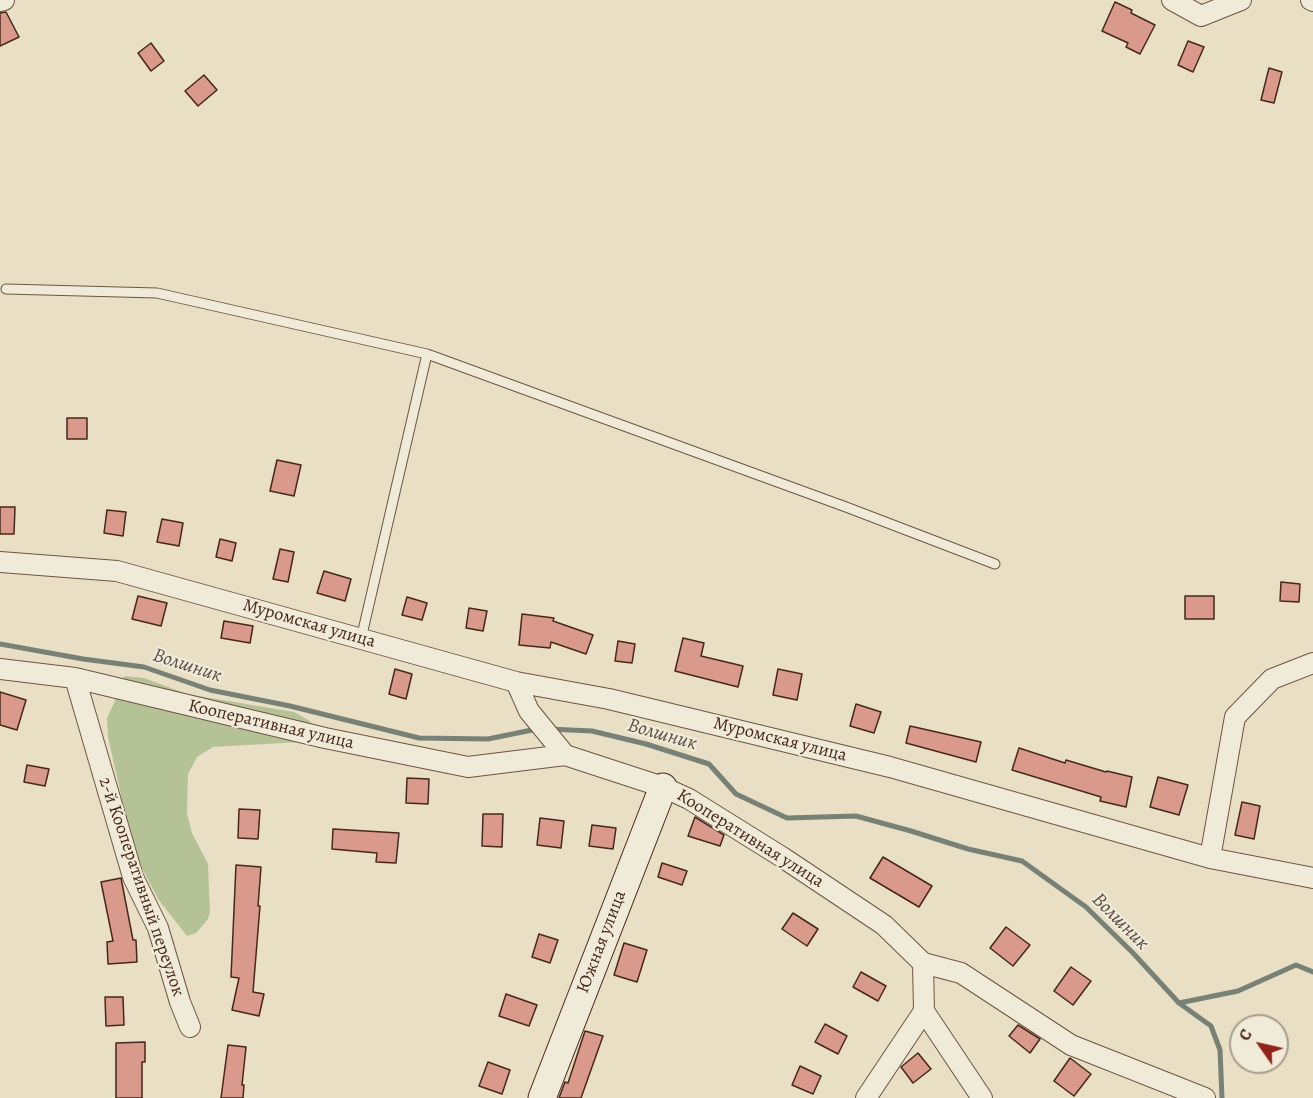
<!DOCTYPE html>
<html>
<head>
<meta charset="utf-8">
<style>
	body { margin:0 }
	#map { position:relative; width:1313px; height:1098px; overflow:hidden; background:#e8dfc5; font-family:Alegreya,serif }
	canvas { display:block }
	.north { position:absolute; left:1229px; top:1014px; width:60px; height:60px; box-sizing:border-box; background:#f0ead9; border:2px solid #ac9c8c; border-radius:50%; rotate:304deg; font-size:16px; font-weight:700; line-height:24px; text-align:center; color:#472719 }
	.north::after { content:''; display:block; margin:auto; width:21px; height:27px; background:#8f2418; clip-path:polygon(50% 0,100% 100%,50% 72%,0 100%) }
</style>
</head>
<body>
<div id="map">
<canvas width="1313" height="1098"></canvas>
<div class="north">С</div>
</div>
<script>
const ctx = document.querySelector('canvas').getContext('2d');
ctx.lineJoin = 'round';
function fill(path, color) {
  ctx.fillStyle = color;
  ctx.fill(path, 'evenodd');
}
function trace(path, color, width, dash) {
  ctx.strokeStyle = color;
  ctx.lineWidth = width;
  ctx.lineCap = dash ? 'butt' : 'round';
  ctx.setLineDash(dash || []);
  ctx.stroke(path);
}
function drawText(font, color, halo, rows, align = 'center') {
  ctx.font = font + ' Alegreya,serif';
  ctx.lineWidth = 4.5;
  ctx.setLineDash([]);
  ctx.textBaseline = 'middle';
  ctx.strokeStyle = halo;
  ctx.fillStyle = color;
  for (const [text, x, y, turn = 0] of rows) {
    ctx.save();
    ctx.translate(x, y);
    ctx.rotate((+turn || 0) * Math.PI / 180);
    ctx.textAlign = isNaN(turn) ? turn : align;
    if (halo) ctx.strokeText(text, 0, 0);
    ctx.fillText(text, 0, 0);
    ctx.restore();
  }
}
fill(new Path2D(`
	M126,676L144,678L187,694L294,712L310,721L315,729L301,742L213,747L197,757L188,774L187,813L192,833L208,864L210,911L208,919L196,933L187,936L158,899L141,866L123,804L108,737L107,718L115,701L109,685Z`), '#b4c296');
trace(new Path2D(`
	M0,644L83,659L144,667L210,690L290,706L419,738L488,739L537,729
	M549,729L592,731L646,744L709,764L736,794L787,818L856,816L911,831L968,849L1022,861L1086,907L1133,953L1179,1003L1238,991L1296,965L1313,972
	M1179,1003L1211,1026L1220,1050L1222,1098`), '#778176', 5);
const building = new Path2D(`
	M1115,2L1132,10L1131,13L1155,25L1140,54L1126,47L1128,43L1102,31Z
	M6,12L19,37L0,46V13Z
	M1188,41L1204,47L1193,72L1178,65Z
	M151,43L164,61L151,71L138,53Z
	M1269,68L1282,72L1274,103L1261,100Z
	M204,75L217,90L198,106L185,91Z
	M67,418H87V439H67Z
	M277,460L301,465L294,496L270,491Z
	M0,507H15L14,534H0Z
	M107,510L126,512L123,536L104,533Z
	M162,519L183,523L179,546L157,542Z
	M220,539L236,543L232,561L216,557Z
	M280,549L294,552L288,582L273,579Z
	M324,571L351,579L345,601L317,593Z
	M1281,582L1300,584L1299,602L1280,601Z
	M138,596L167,603L161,626L132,619Z
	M1185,596H1214V619H1185Z
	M407,597L427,603L422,620L402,615Z
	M469,608L487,611L483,631L466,628Z
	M522,614L554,618L553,621L593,635L586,654L551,642L550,648L519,645Z
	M224,621L253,626L250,643L221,638Z
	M683,638L704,643L701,656L743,666L738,687L675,671Z
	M618,641L635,644L632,663L615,661Z
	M395,669L412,674L406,699L389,694Z
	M778,669L802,674L797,700L773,695Z
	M0,692L26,700L17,730L0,725Z
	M856,704L881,712L874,733L850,726Z
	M910,726L981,742L976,762L906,743Z
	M1019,748L1065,763L1066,760L1106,772L1107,771L1132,777L1126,807L1100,801L1101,797L1012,770Z
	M27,765L49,769L45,786L24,782Z
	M1158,777L1188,785L1179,815L1150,807Z
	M407,778L429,779L428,804L406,803Z
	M1242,802L1260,806L1254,839L1235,835Z
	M239,809L260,810L258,839L238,838Z
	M483,814H503L502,847L482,846Z
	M695,817L724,835L720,846L688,836Z
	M540,818L564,821L561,848L537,845Z
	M592,825L616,828L613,849L589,846Z
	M333,829L399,833L396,863L376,862L377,853L332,849Z
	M883,857L932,886L919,907L870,878Z
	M662,863L687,871L682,885L658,877Z
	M236,865L261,867L258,906H260L253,992L264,994L259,1016L232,1010L239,978L231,977Z
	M121,878L133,940H136L137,962L108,964L107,942L113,941L101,882Z
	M793,913L818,929L807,946L782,929Z
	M1006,927L1030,945L1013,966L990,948Z
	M539,934L558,940L550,963L532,957Z
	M624,943L647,950L637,982L614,975Z
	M1071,967L1091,981L1073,1005L1054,991Z
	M861,972L886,986L878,1001L853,987Z
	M506,994L537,1005L529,1026L499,1016Z
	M105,997H123L124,1025L106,1026Z
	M825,1024L847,1036L838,1054L815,1042Z
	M1018,1025L1040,1039L1030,1053L1009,1036Z
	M585,1031L603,1036L581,1098H559L565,1082L568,1083Z
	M145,1042V1062H142V1098H116V1043Z
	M228,1045L246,1047L242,1085H244L243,1098H221Z
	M918,1053L931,1069L913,1083L901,1067Z
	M1070,1058L1091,1074L1074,1096L1054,1081Z
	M488,1062L510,1070L502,1094L479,1086Z
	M800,1066L821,1076L813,1094L792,1085Z`);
fill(building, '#d99a8b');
trace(building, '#472719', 1.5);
const lane = new Path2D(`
	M6,289L157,293L427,354L361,639
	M427,354L846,507L995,564`);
const street = new Path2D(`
	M1172,0L1201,16L1241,0
	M1311,0L1313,1
	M0,1L4,0
	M0,562L117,571L516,682L609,699L890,767L1210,858L1313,878
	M0,669L75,678L325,738L468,767L565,755L663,787L689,799L782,857L884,925L923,963L961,973L1071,1045L1205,1098
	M75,678L133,877L158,928L180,1002L190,1027
	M516,682L529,711L565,755
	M1210,858L1235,717L1272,679L1313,663
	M923,963L924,1011
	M924,1011L982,1098
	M866,1098L924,1011`);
const secondary = new Path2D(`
	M542,1098L663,787`);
trace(lane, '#6f5544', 11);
trace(street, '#6f5544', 22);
trace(secondary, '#472719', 29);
trace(lane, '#f0ead9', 9);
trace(street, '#f0ead9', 20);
trace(secondary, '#f0ead9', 27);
drawText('18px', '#472719', '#f0ead9', [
	["Муромская улица",309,624,16],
	["Кооперативная улица",271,725,13],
	["Муромская улица",780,740,14],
	["Кооперативная улица",750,839,32],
	["2-й Кооперативный переулок",141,887,71],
	["Южная улица",602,942,-69]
]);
drawText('italic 20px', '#5b4c40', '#f0ead9', [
	["Волшник",187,666,18],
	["Волшник",662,735,16],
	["Волшник",1120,922,45]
]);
</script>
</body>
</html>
